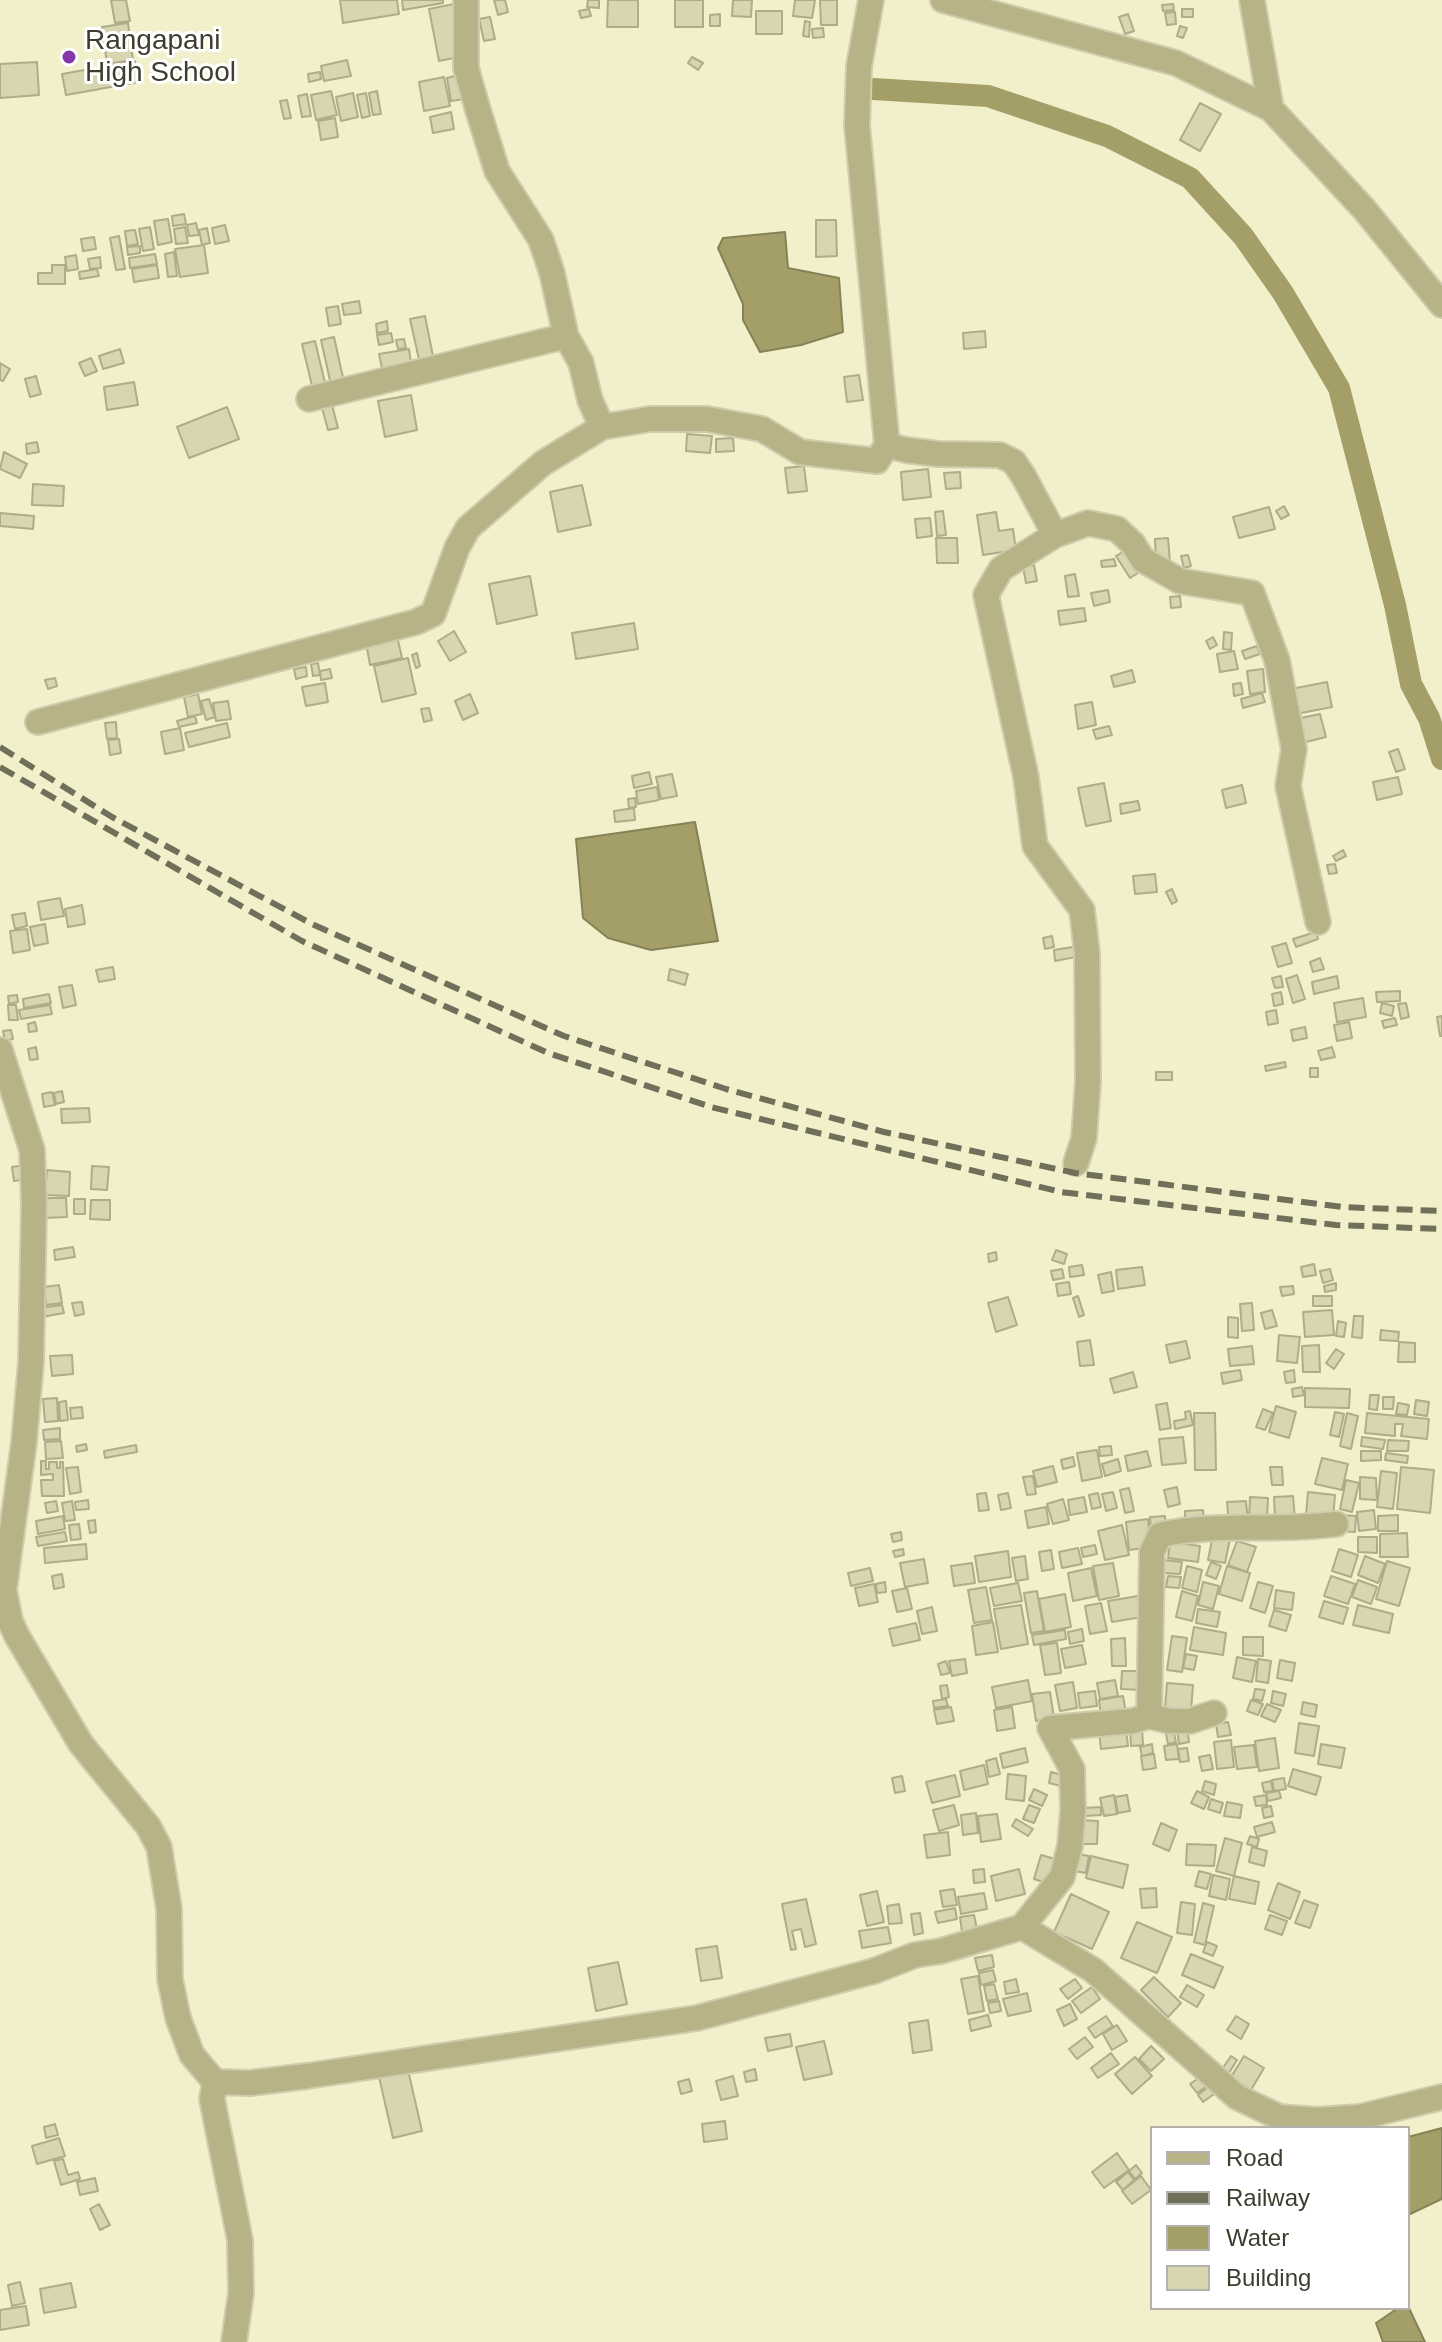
<!DOCTYPE html>
<html>
<head>
<meta charset="utf-8">
<style>
	body { margin:0 }
	#map { position:relative; width:1442px; height:2342px; overflow:hidden; background:#f2f0cb; font-family:Arial,sans-serif }
	canvas { display:block }
	.legend { position:absolute; left:1150px; top:2126px; width:260px; height:184px; box-sizing:border-box; background:#fff; border:2px solid #b2b1ab; margin:0; padding:10px 14px; list-style:none; font-size:24px; color:#3e3d2e }
	.legend li { display:flex; align-items:center; gap:16px; height:40px }
	.legend b { width:40px; border:2px solid #b2b1ab }
</style>
</head>
<body>
<div id="map">
<canvas width="1442" height="2342"></canvas>
<ul class="legend">
<li><b style="height:10px;background:#b7b387"></b>Road</li>
<li><b style="height:10px;background:#706f5a"></b>Railway</li>
<li><b style="height:22px;background:#a49f68"></b>Water</li>
<li><b style="height:22px;background:#d8d5b1"></b>Building</li>
</ul>
</div>
<script>
const ctx = document.querySelector('canvas').getContext('2d');
ctx.lineJoin = 'round';
function fill(path, color) {
  ctx.fillStyle = color;
  ctx.fill(path, 'evenodd');
}
function trace(path, color, width, dash) {
  ctx.strokeStyle = color;
  ctx.lineWidth = width;
  ctx.lineCap = dash ? 'butt' : 'round';
  ctx.setLineDash(dash || []);
  ctx.stroke(path);
}
function drawText(font, color, halo, rows, align = 'center') {
  ctx.font = font + ' Arial,sans-serif';
  ctx.lineWidth = 6;
  ctx.setLineDash([]);
  ctx.textBaseline = 'middle';
  ctx.strokeStyle = halo;
  ctx.fillStyle = color;
  for (const [text, x, y, turn = 0] of rows) {
    ctx.save();
    ctx.translate(x, y);
    ctx.rotate((+turn || 0) * Math.PI / 180);
    ctx.textAlign = isNaN(turn) ? turn : align;
    if (halo) ctx.strokeText(text, 0, 0);
    ctx.fillText(text, 0, 0);
    ctx.restore();
  }
}
const water = new Path2D(`
	M785,232L788,268L839,278L843,332L801,345L760,352L743,320V304L718,248L723,238Z
	M695,822L718,941L651,950L608,938L583,918L576,839Z
	M1442,2128V2199L1408,2215V2137Z
	M1408,2306L1425,2342H1383L1376,2323L1398,2308Z`);
fill(water, '#a49f68');
trace(water, '#858257', 2);
trace(new Path2D(`
	M857,88L988,96L1107,136L1190,178L1243,236L1283,293L1339,388L1395,605L1411,684L1429,718L1442,759`), '#a49f68', 22);
const building = new Path2D(`
	M111,0H126L130,21L115,23Z
	M340,0H397L399,14L343,23Z
	M402,0H443V3L403,10Z
	M494,0H505L508,12L498,15Z
	M588,0H599V8L587,7Z
	M608,0H638V27H607Z
	M675,0H703V27H675Z
	M733,0H752L751,17L732,16Z
	M795,0H815L812,18L793,16Z
	M820,0H837V25H821Z
	M454,4L464,56L439,61L429,9Z
	M1173,4L1174,10L1163,11L1162,5Z
	M589,9L591,16L581,18L579,11Z
	M1182,9H1193V17H1182Z
	M756,11H782V34H756Z
	M1175,12L1176,24L1167,25L1165,13Z
	M720,14V26H710V15Z
	M1128,14L1134,31L1125,34L1119,17Z
	M490,17L495,39L484,41L479,19Z
	M805,21L810,22L809,37L803,36Z
	M128,23L133,60L107,64L102,27Z
	M1180,26L1187,28L1183,38L1177,36Z
	M823,28L824,37L813,38L812,29Z
	M692,57L703,63L698,70L688,63Z
	M347,60L351,76L324,81L321,66Z
	M135,61L139,82L66,95L62,74Z
	M37,62L39,95L0,98V64Z
	M320,72L321,79L309,82L308,74Z
	M459,75L464,99L451,101L447,78Z
	M444,77L450,106L424,111L419,82Z
	M331,91L337,115L316,120L311,95Z
	M377,91L381,114L373,115L369,93Z
	M353,93L358,117L341,121L336,97Z
	M366,93L370,116L362,118L357,95Z
	M307,94L311,116L302,117L298,96Z
	M287,100L291,118L284,119L280,101Z
	M1200,103L1221,114L1200,151L1180,140Z
	M451,112L454,129L433,133L430,117Z
	M335,118L338,137L321,140L318,121Z
	M184,214L186,224L173,226L172,216Z
	M168,219L172,242L158,245L154,221Z
	M816,220H836L837,256L816,257Z
	M196,223L199,235L189,236L187,225Z
	M225,225L229,241L215,244L212,228Z
	M150,227L154,249L143,251L139,229Z
	M185,227L188,243L176,244L174,229Z
	M207,228L210,243L202,245L199,230Z
	M135,230L138,244L127,246L125,231Z
	M119,236L125,269L116,270L110,238Z
	M94,237L96,249L83,251L81,239Z
	M204,245L208,273L180,277L175,249Z
	M140,246V253L128,255L127,247Z
	M174,252L177,276L168,277L165,254Z
	M155,254L157,264L130,268L129,258Z
	M76,255L78,269L67,271L65,257Z
	M100,257L101,268L90,269L88,259Z
	M52,265H65V284H38V273H52Z
	M157,265L159,278L134,282L132,269Z
	M97,269L99,276L80,279L79,272Z
	M359,301L361,313L344,315L342,304Z
	M338,306L341,324L329,326L326,308Z
	M425,316L434,361L420,364L410,319Z
	M387,321L388,331L377,333L376,324Z
	M985,331L986,347L964,349L963,333Z
	M391,333L393,342L379,345L377,335Z
	M334,337L344,382L331,385L321,340Z
	M404,339L406,348L398,349L396,340Z
	M315,341L326,387L313,390L302,344Z
	M120,349L124,363L103,369L99,356Z
	M409,349L411,363L382,368L379,354Z
	M91,358L97,371L85,376L79,363Z
	M0,363L10,369L3,381L0,380Z
	M859,375L863,400L847,402L844,377Z
	M36,376L41,394L30,397L25,379Z
	M134,382L138,405L107,410L104,387Z
	M411,395L417,430L385,437L378,401Z
	M331,401L338,428L328,430L321,404Z
	M227,407L239,439L189,458L177,427Z
	M687,434L712,436L710,453L686,451Z
	M733,438L734,451L716,452V439Z
	M37,442L39,452L27,454L26,444Z
	M4,452L27,464L20,478L0,469Z
	M804,466L807,491L788,493L785,468Z
	M928,469L931,497L903,500L901,472Z
	M960,472L961,488L946,489L944,473Z
	M33,484L64,486L63,506L32,505Z
	M582,485L591,525L558,532L550,492Z
	M1284,506L1289,515L1281,519L1276,511Z
	M1269,507L1275,529L1239,538L1233,517Z
	M943,511L946,535L937,536L935,512Z
	M996,512L999,531L1013,529L1016,550L983,555L977,515Z
	M0,513L34,516L33,529L0,526Z
	M930,518L932,536L917,538L915,519Z
	M936,538H957L958,563H937Z
	M1168,538L1170,562L1156,563L1155,539Z
	M1126,550L1141,571L1130,578L1116,556Z
	M1188,555L1191,566L1184,568L1181,556Z
	M1114,559L1116,566L1102,567L1101,561Z
	M1034,565L1037,581L1026,583L1023,567Z
	M1075,574L1079,596L1068,597L1065,576Z
	M530,576L537,615L497,624L489,584Z
	M1108,590L1110,602L1094,606L1091,593Z
	M1180,596L1181,607L1171,608L1170,597Z
	M1084,608L1086,621L1060,625L1058,611Z
	M634,623L638,649L576,659L572,633Z
	M454,631L466,652L450,661L438,641Z
	M1224,632L1232,633L1231,650L1223,649Z
	M397,636L402,658L370,665L366,643Z
	M1213,637L1217,645L1210,649L1206,641Z
	M1257,646L1260,654L1245,659L1242,651Z
	M1234,651L1238,669L1220,672L1217,654Z
	M417,653L420,666L416,668L412,655Z
	M408,658L416,694L382,702L374,666Z
	M318,663L320,675L313,676L311,664Z
	M306,667L307,676L296,679L294,669Z
	M330,669L332,678L321,680L320,671Z
	M1263,669L1265,692L1250,694L1247,671Z
	M1132,670L1135,682L1114,687L1111,676Z
	M55,678L57,686L48,689L45,680Z
	M1327,682L1332,707L1296,714L1291,689Z
	M325,683L328,702L306,706L302,687Z
	M1241,683L1243,694L1234,696L1233,684Z
	M1262,693L1265,702L1243,708L1241,699Z
	M198,694L202,714L188,717L184,697Z
	M470,694L478,713L463,720L455,701Z
	M209,699L215,717L206,720L201,701Z
	M228,701L231,719L216,721L213,703Z
	M1092,702L1096,725L1078,729L1075,705Z
	M429,708L432,720L424,722L421,709Z
	M1320,714L1326,737L1302,743L1296,719Z
	M195,716L197,723L179,727L177,721Z
	M116,722L117,738L107,739L105,723Z
	M227,723L230,737L189,747L185,733Z
	M1109,726L1112,735L1096,739L1093,730Z
	M180,728L184,750L165,754L161,732Z
	M119,739L121,753L110,755L108,740Z
	M1398,749L1405,769L1396,772L1389,752Z
	M649,772L652,784L634,788L632,776Z
	M672,774L677,796L661,799L656,777Z
	M1398,777L1402,794L1377,800L1373,782Z
	M1104,783L1111,821L1086,826L1078,788Z
	M1242,785L1246,803L1226,808L1222,790Z
	M657,787L659,800L638,804L636,791Z
	M635,798L636,807L629,808L628,799Z
	M1138,801L1140,810L1121,814L1120,804Z
	M634,808L635,820L615,822L614,811Z
	M1343,850L1346,856L1336,861L1333,856Z
	M1335,864L1337,873L1329,874L1327,865Z
	M1155,874L1157,892L1135,894L1133,876Z
	M1172,889L1177,901L1172,904L1166,892Z
	M60,898L64,916L41,920L38,902Z
	M82,905L85,924L68,927L65,909Z
	M25,913L27,926L15,929L12,915Z
	M45,924L48,943L34,946L30,927Z
	M27,929L30,950L13,953L10,931Z
	M1316,932L1318,939L1296,947L1293,939Z
	M1052,936L1054,947L1045,949L1043,938Z
	M1286,943L1292,963L1278,967L1272,947Z
	M1079,946L1081,956L1055,961L1054,950Z
	M1320,958L1324,969L1313,972L1310,962Z
	M113,967L115,979L99,982L96,970Z
	M670,969L688,974L685,985L668,980Z
	M1297,975L1305,999L1293,1003L1286,979Z
	M1281,976L1283,987L1275,988L1272,978Z
	M1337,976L1339,988L1314,994L1312,982Z
	M72,985L76,1005L63,1008L59,987Z
	M1400,991V1001L1377,1002L1376,992Z
	M1281,992L1283,1004L1274,1006L1272,994Z
	M49,994L51,1003L24,1008L23,999Z
	M17,995L18,1002L9,1004L8,996Z
	M1363,998L1366,1017L1337,1022L1334,1003Z
	M1382,1003L1394,1006L1392,1016L1380,1013Z
	M1406,1003L1409,1017L1401,1019L1398,1004Z
	M8,1005H16L18,1020H9Z
	M50,1005L52,1014L21,1019L19,1010Z
	M1276,1010L1278,1023L1268,1025L1266,1012Z
	M1442,1016V1036H1440L1437,1017Z
	M1395,1018L1397,1025L1384,1028L1382,1021Z
	M35,1022L37,1031L29,1032L28,1024Z
	M1349,1022L1352,1038L1337,1041L1334,1025Z
	M1305,1027L1307,1038L1293,1041L1291,1030Z
	M11,1030L13,1039L5,1041L3,1031Z
	M36,1047L38,1059L30,1060L28,1049Z
	M1332,1047L1335,1057L1321,1060L1318,1051Z
	M1285,1062L1286,1067L1266,1071L1265,1066Z
	M1310,1068H1318V1077H1310Z
	M1156,1072H1172V1080H1156Z
	M62,1091L64,1102L56,1104L54,1093Z
	M52,1092L55,1105L44,1107L42,1094Z
	M89,1108L90,1122L62,1123L61,1109Z
	M25,1165L28,1179L14,1181L12,1167Z
	M92,1166L109,1167L107,1190L91,1189Z
	M47,1170L70,1172L69,1196L45,1195Z
	M44,1198H66L67,1217L44,1218Z
	M74,1199H85V1214H74Z
	M91,1200H110V1220L90,1219Z
	M73,1247L75,1257L55,1260L54,1250Z
	M1056,1250L1067,1254L1064,1264L1052,1260Z
	M996,1252L997,1260L989,1262L988,1254Z
	M1314,1264L1316,1275L1303,1277L1301,1267Z
	M1082,1265L1084,1275L1070,1277L1069,1267Z
	M1142,1267L1145,1285L1118,1289L1116,1270Z
	M1062,1269L1064,1278L1053,1280L1051,1271Z
	M1330,1269L1333,1280L1323,1283L1320,1271Z
	M1111,1272L1114,1291L1102,1293L1098,1275Z
	M1069,1282L1071,1294L1058,1296L1056,1284Z
	M1336,1283V1290L1325,1292L1324,1286Z
	M59,1285L62,1303L46,1305L44,1287Z
	M1293,1286L1294,1294L1282,1296L1280,1287Z
	M1078,1296L1084,1315L1079,1317L1073,1298Z
	M1313,1296H1332V1306H1313Z
	M1008,1297L1017,1325L996,1332L988,1303Z
	M82,1302L84,1314L75,1316L72,1303Z
	M1252,1303L1254,1330L1242,1331L1240,1304Z
	M62,1305L64,1313L42,1317L41,1308Z
	M1272,1310L1277,1326L1265,1329L1261,1313Z
	M1332,1310L1334,1335L1305,1337L1303,1312Z
	M1354,1316H1363L1362,1338L1352,1337Z
	M1228,1317L1238,1318V1338L1228,1337Z
	M1338,1321L1346,1323L1344,1337L1336,1336Z
	M1381,1330L1399,1332L1398,1341L1380,1340Z
	M1279,1335L1300,1337L1297,1363L1277,1361Z
	M1090,1340L1094,1365L1080,1366L1077,1342Z
	M1186,1341L1190,1358L1170,1363L1166,1345Z
	M1399,1342L1415,1343V1362H1398Z
	M1319,1345L1320,1372H1303L1302,1346Z
	M1252,1346L1254,1364L1230,1366L1228,1349Z
	M1336,1349L1344,1354L1334,1369L1326,1363Z
	M72,1355L73,1374L52,1376L50,1356Z
	M1240,1370L1242,1380L1223,1384L1221,1373Z
	M1294,1370L1295,1382L1286,1383L1284,1372Z
	M1133,1372L1137,1387L1114,1393L1110,1379Z
	M1302,1387L1304,1395L1293,1397L1292,1389Z
	M1305,1388L1350,1389L1349,1408L1305,1407Z
	M1370,1395H1379L1377,1410L1369,1409Z
	M1383,1397H1394L1393,1409H1383Z
	M57,1398L58,1421L45,1422L43,1399Z
	M1416,1400L1429,1402L1427,1416L1414,1414Z
	M66,1401L68,1420L60,1421L59,1402Z
	M1167,1403L1171,1428L1160,1430L1156,1405Z
	M1398,1403L1409,1405L1407,1415L1396,1414Z
	M1276,1406L1296,1412L1289,1438L1269,1432Z
	M82,1407L83,1418L71,1419L70,1408Z
	M1263,1409L1273,1413L1265,1430L1256,1427Z
	M1190,1411L1193,1425L1175,1429L1174,1421L1186,1419L1185,1412Z
	M1335,1412L1344,1414L1339,1437L1330,1435Z
	M1194,1413H1215L1216,1470H1195Z
	M1347,1413L1358,1416L1351,1449L1340,1446Z
	M1367,1413L1429,1419L1427,1439L1401,1436L1403,1424H1395V1436L1365,1433Z
	M60,1428V1439L44,1440L43,1430Z
	M1183,1437L1186,1463L1162,1465L1159,1439Z
	M1362,1437L1385,1440L1383,1449L1361,1446Z
	M1388,1440L1409,1441L1408,1451H1387Z
	M61,1441L63,1458L46,1459L45,1442Z
	M86,1444L87,1450L77,1452L76,1446Z
	M136,1445L137,1452L105,1458L104,1451Z
	M1111,1446L1112,1455L1100,1456L1099,1447Z
	M1097,1450L1102,1477L1082,1481L1077,1453Z
	M1147,1451L1151,1466L1128,1471L1125,1456Z
	M1361,1451H1381V1460L1361,1461Z
	M1386,1453L1408,1456L1407,1463L1385,1460Z
	M1073,1457L1075,1466L1063,1469L1061,1460Z
	M1322,1458L1348,1464L1342,1490L1315,1484Z
	M1118,1459L1121,1471L1105,1476L1102,1464Z
	M41,1461H46V1469H49V1462H57V1468H60V1462H63L64,1496H42L41,1480H53V1474L41,1475Z
	M1053,1466L1057,1482L1037,1487L1033,1471Z
	M78,1467L81,1492L70,1494L66,1468Z
	M1270,1467H1282L1283,1485H1272Z
	M1401,1467L1434,1470L1430,1513L1397,1509Z
	M1381,1471L1397,1473L1393,1509L1377,1507Z
	M1033,1476L1036,1494L1027,1495L1023,1477Z
	M1360,1477L1376,1478L1377,1500L1360,1499Z
	M1346,1480L1359,1483L1352,1512L1340,1509Z
	M1177,1487L1180,1504L1168,1507L1164,1490Z
	M1129,1488L1134,1511L1125,1513L1120,1490Z
	M1113,1492L1117,1508L1106,1511L1102,1494Z
	M1308,1492L1335,1495L1333,1518L1306,1515Z
	M986,1493L989,1510L979,1511L977,1494Z
	M1008,1493L1011,1508L1001,1510L998,1495Z
	M1098,1493L1101,1507L1092,1509L1089,1495Z
	M1293,1496L1295,1519L1275,1521L1274,1497Z
	M1084,1497L1087,1512L1070,1515L1068,1500Z
	M1250,1497L1268,1498L1267,1520H1249Z
	M1063,1499L1069,1520L1053,1524L1047,1504Z
	M88,1500L89,1509L76,1510L75,1502Z
	M56,1501L58,1511L47,1513L45,1503Z
	M72,1501L75,1520L65,1521L62,1503Z
	M1246,1501L1248,1522L1229,1523L1227,1502Z
	M1046,1507L1049,1524L1028,1528L1025,1511Z
	M1203,1510L1204,1521L1185,1522V1511Z
	M1374,1510L1376,1529L1359,1531L1357,1512Z
	M1340,1515L1356,1516L1355,1532L1339,1531Z
	M1398,1515V1531H1378V1516Z
	M63,1516L65,1529L38,1534L36,1521Z
	M1165,1516L1166,1529L1151,1531L1150,1517Z
	M1148,1519L1151,1547L1129,1550L1126,1522Z
	M95,1520L96,1532L90,1533L88,1521Z
	M79,1524L81,1539L71,1540L69,1525Z
	M1122,1525L1129,1555L1105,1560L1098,1531Z
	M65,1532L67,1541L38,1546L36,1537Z
	M901,1532L902,1540L893,1542L891,1534Z
	M1407,1533L1408,1557H1380V1534Z
	M1213,1535L1230,1539L1225,1563L1208,1560Z
	M1358,1537H1377V1553L1358,1552Z
	M1237,1541L1256,1547L1247,1572L1228,1565Z
	M1170,1542L1200,1546L1198,1562L1168,1558Z
	M86,1544L87,1559L45,1563L44,1548Z
	M1095,1545L1097,1554L1083,1557L1081,1548Z
	M1078,1548L1082,1564L1062,1568L1059,1552Z
	M903,1549L904,1555L895,1557L893,1551Z
	M1339,1549L1358,1555L1351,1577L1332,1571Z
	M1051,1550L1054,1569L1042,1571L1039,1552Z
	M1008,1551L1011,1577L979,1582L975,1556Z
	M1025,1556L1028,1579L1016,1581L1012,1558Z
	M1365,1556L1385,1564L1378,1583L1358,1575Z
	M924,1559L928,1583L905,1587L900,1563Z
	M1164,1560L1182,1562L1180,1574L1163,1573Z
	M1387,1561L1410,1568L1399,1606L1376,1599Z
	M1211,1562L1221,1566L1216,1579L1206,1575Z
	M972,1563L975,1583L954,1586L951,1566Z
	M1113,1563L1119,1596L1099,1600L1093,1566Z
	M1187,1566L1202,1570L1197,1592L1182,1588Z
	M1227,1566L1250,1573L1242,1601L1219,1594Z
	M870,1568L873,1581L851,1586L848,1573Z
	M1091,1568L1097,1596L1073,1601L1068,1573Z
	M62,1574L64,1587L54,1589L52,1576Z
	M1168,1576L1181,1577L1179,1588L1166,1587Z
	M1331,1576L1355,1584L1348,1604L1324,1596Z
	M1358,1580L1377,1587L1371,1604L1352,1597Z
	M885,1582L886,1592L877,1593L876,1584Z
	M1203,1582L1219,1586L1213,1609L1198,1605Z
	M1258,1582L1273,1586L1265,1613L1250,1608Z
	M1018,1583L1022,1601L994,1606L990,1588Z
	M874,1584L878,1602L859,1606L855,1588Z
	M986,1587L992,1620L974,1623L968,1590Z
	M907,1588L912,1609L897,1612L892,1591Z
	M1276,1590L1294,1593L1292,1610L1274,1608Z
	M1037,1591L1044,1631L1031,1633L1024,1593Z
	M1182,1591L1198,1596L1192,1621L1176,1617Z
	M1065,1594L1071,1627L1045,1632L1039,1599Z
	M1138,1596L1142,1617L1112,1622L1108,1601Z
	M1324,1601L1348,1608L1343,1624L1319,1617Z
	M1101,1603L1107,1631L1090,1634L1085,1606Z
	M1021,1605L1028,1644L1001,1649L994,1609Z
	M1358,1605L1393,1614L1389,1633L1353,1625Z
	M932,1607L937,1631L922,1634L917,1611Z
	M1198,1609L1220,1612L1217,1627L1196,1623Z
	M1274,1610L1291,1615L1286,1631L1269,1626Z
	M993,1622L998,1652L976,1655L972,1626Z
	M916,1623L920,1640L893,1646L889,1629Z
	M1194,1627L1226,1633L1223,1655L1190,1650Z
	M1082,1629L1084,1641L1070,1644L1068,1632Z
	M1065,1630L1066,1639L1034,1645L1032,1635Z
	M1172,1636L1187,1638L1182,1672L1167,1670Z
	M1243,1637H1263V1656L1243,1655Z
	M1125,1638L1126,1666H1112L1111,1639Z
	M1057,1643L1061,1673L1045,1675L1040,1645Z
	M1082,1645L1086,1664L1065,1668L1061,1649Z
	M1186,1654L1197,1656L1194,1670L1183,1668Z
	M1237,1657L1256,1661L1252,1682L1233,1678Z
	M965,1659L967,1673L952,1676L949,1661Z
	M1258,1659L1271,1661L1268,1683L1256,1681Z
	M1280,1660L1295,1663L1292,1681L1277,1678Z
	M946,1661L950,1673L941,1675L938,1664Z
	M1122,1671H1144L1143,1690L1121,1689Z
	M1028,1680L1032,1701L996,1708L992,1687Z
	M1115,1680L1118,1696L1100,1699L1097,1683Z
	M1073,1682L1077,1708L1060,1711L1055,1685Z
	M1167,1683L1193,1685L1191,1711L1165,1708Z
	M947,1685L949,1697L942,1699L940,1686Z
	M1255,1689L1265,1690L1262,1701L1253,1699Z
	M1095,1691L1097,1706L1080,1708L1078,1693Z
	M1273,1691L1286,1694L1283,1706L1271,1703Z
	M1050,1692L1054,1718L1036,1721L1032,1694Z
	M1123,1696L1126,1713L1101,1716L1099,1700Z
	M946,1699L948,1706L934,1708L933,1701Z
	M1251,1700L1263,1704L1258,1715L1247,1711Z
	M1303,1702L1317,1705L1315,1717L1301,1714Z
	M1267,1704L1281,1710L1275,1722L1261,1716Z
	M951,1707L954,1721L937,1724L934,1710Z
	M1012,1707L1015,1728L997,1731L994,1710Z
	M1228,1722L1231,1735L1218,1737L1216,1724Z
	M1299,1723L1319,1726L1314,1756L1295,1753Z
	M1187,1727L1189,1742L1179,1744L1177,1729Z
	M1142,1728L1143,1745L1131,1746L1130,1729Z
	M1126,1730L1128,1746L1101,1749L1099,1733Z
	M1174,1733L1176,1742L1168,1744L1166,1734Z
	M1275,1738L1279,1768L1259,1771L1255,1741Z
	M1231,1740L1234,1767L1217,1769L1214,1742Z
	M1152,1744L1153,1753L1142,1756L1140,1747Z
	M1177,1744L1179,1759L1166,1760L1164,1746Z
	M1321,1744L1345,1748L1341,1768L1318,1764Z
	M1254,1745L1257,1767L1237,1769L1234,1747Z
	M1025,1748L1028,1762L1003,1768L1000,1754Z
	M1187,1748L1189,1761L1180,1762L1178,1749Z
	M1154,1754L1156,1768L1143,1770L1141,1756Z
	M1210,1755L1213,1769L1202,1771L1199,1757Z
	M996,1758L1000,1774L989,1777L986,1761Z
	M984,1765L988,1784L964,1790L960,1771Z
	M1293,1769L1321,1777L1316,1795L1288,1786Z
	M1051,1772L1063,1775L1061,1786L1049,1783Z
	M1008,1774L1026,1776L1024,1801L1006,1799Z
	M955,1775L960,1796L932,1803L926,1782Z
	M902,1776L905,1791L895,1793L892,1778Z
	M1284,1778L1286,1789L1274,1791L1272,1780Z
	M1205,1781L1216,1784L1214,1795L1202,1791Z
	M1271,1781L1273,1791L1264,1792L1262,1783Z
	M1034,1789L1047,1795L1042,1806L1029,1800Z
	M1197,1791L1209,1797L1204,1809L1191,1803Z
	M1279,1791L1281,1798L1268,1801L1266,1793Z
	M1114,1795L1117,1814L1104,1816L1100,1798Z
	M1127,1795L1130,1811L1118,1813L1115,1797Z
	M1266,1795L1267,1805L1256,1806L1254,1797Z
	M1211,1799L1223,1803L1220,1813L1208,1809Z
	M1227,1802L1242,1805L1240,1818L1224,1816Z
	M954,1805L959,1825L939,1831L933,1810Z
	M1029,1805L1040,1809L1034,1823L1023,1819Z
	M1271,1806L1273,1816L1264,1818L1262,1808Z
	M1101,1807V1815L1085,1816L1084,1808Z
	M976,1813L978,1833L963,1835L961,1815Z
	M997,1814L1001,1839L981,1842L978,1816Z
	M1016,1819L1033,1829L1028,1836L1012,1826Z
	M1080,1820L1098,1821L1097,1844H1079Z
	M1272,1822L1275,1832L1257,1837L1254,1827Z
	M1161,1823L1177,1830L1169,1851L1153,1844Z
	M948,1832L950,1855L927,1858L924,1835Z
	M1250,1836L1259,1839L1257,1847L1247,1844Z
	M1225,1838L1242,1843L1234,1876L1216,1871Z
	M1187,1844L1216,1845L1214,1866L1186,1865Z
	M1252,1847L1267,1851L1264,1866L1249,1862Z
	M1077,1854L1089,1856L1086,1873L1074,1871Z
	M1041,1855L1055,1859L1049,1884L1034,1879Z
	M1091,1856L1128,1865L1123,1888L1086,1878Z
	M984,1869L985,1882L974,1883L973,1870Z
	M1019,1869L1025,1894L996,1901L991,1876Z
	M1199,1871L1211,1874L1207,1889L1195,1886Z
	M1213,1875L1230,1879L1226,1900L1209,1896Z
	M1234,1876L1259,1882L1255,1904L1229,1899Z
	M1278,1883L1300,1892L1290,1919L1268,1910Z
	M1156,1888L1157,1907L1142,1908L1140,1889Z
	M954,1889L957,1905L943,1907L940,1891Z
	M877,1891L884,1922L867,1926L860,1895Z
	M984,1893L987,1909L961,1914L958,1897Z
	M1071,1894L1109,1912L1092,1949L1054,1932Z
	M806,1899L816,1944L805,1947L801,1929L792,1931L796,1949L791,1950L782,1904Z
	M1304,1900L1318,1905L1310,1928L1295,1923Z
	M1181,1902L1195,1904L1192,1935L1177,1933Z
	M1203,1903L1214,1906L1205,1945L1194,1942Z
	M899,1904L902,1923L889,1924L887,1906Z
	M955,1908L957,1919L938,1923L935,1912Z
	M920,1913L923,1933L914,1935L911,1914Z
	M974,1915L977,1929L962,1932L960,1917Z
	M1270,1915L1287,1921L1282,1935L1265,1929Z
	M1137,1922L1172,1937L1157,1973L1121,1958Z
	M888,1927L891,1943L862,1948L859,1931Z
	M1207,1942L1217,1946L1213,1956L1203,1952Z
	M717,1946L722,1978L701,1981L696,1949Z
	M1191,1954L1223,1967L1214,1988L1182,1975Z
	M992,1955L994,1967L978,1971L975,1958Z
	M618,1962L627,2004L596,2011L588,1968Z
	M993,1970L996,1981L981,1985L979,1973Z
	M978,1976L984,2011L968,2014L961,1979Z
	M1154,1977L1181,2003L1168,2017L1141,1990Z
	M1016,1979L1019,1992L1006,1994L1004,1982Z
	M1075,1979L1082,1988L1068,1999L1060,1989Z
	M994,1984L998,1999L987,2001L984,1986Z
	M1187,1985L1204,1995L1197,2007L1180,1997Z
	M1092,1987L1100,1999L1081,2013L1072,2001Z
	M1027,1993L1031,2011L1008,2016L1003,1999Z
	M999,2001L1001,2011L990,2013L988,2003Z
	M1070,2004L1077,2019L1064,2026L1057,2010Z
	M988,2015L991,2026L971,2031L969,2020Z
	M1106,2016L1113,2026L1095,2038L1088,2028Z
	M1236,2016L1249,2024L1241,2039L1227,2030Z
	M928,2020L932,2050L913,2053L909,2023Z
	M1117,2025L1127,2041L1112,2050L1103,2034Z
	M790,2034L792,2046L768,2051L765,2038Z
	M1085,2037L1093,2047L1077,2059L1069,2049Z
	M824,2041L832,2074L804,2080L796,2047Z
	M1151,2046L1164,2059L1151,2071L1139,2059Z
	M1111,2053L1119,2064L1098,2078L1091,2068Z
	M1231,2056L1237,2060L1227,2076L1220,2072Z
	M1244,2056L1264,2068L1251,2090L1231,2077Z
	M1135,2057L1152,2076L1132,2094L1115,2074Z
	M755,2069L757,2080L746,2082L744,2072Z
	M408,2070L422,2131L393,2138L379,2077Z
	M733,2076L738,2096L721,2100L716,2081Z
	M1200,2077L1207,2086L1197,2093L1190,2084Z
	M689,2079L692,2091L681,2094L678,2082Z
	M1208,2087L1214,2094L1203,2102L1198,2095Z
	M725,2121L727,2139L704,2142L702,2124Z
	M55,2124L58,2135L46,2138L44,2127Z
	M59,2138L65,2156L37,2164L32,2146Z
	M1117,2153L1129,2170L1104,2188L1092,2172Z
	M63,2159L68,2175L78,2172L80,2179L61,2185L54,2161Z
	M1136,2165L1142,2173L1135,2179L1129,2171Z
	M1128,2172L1134,2180L1123,2190L1116,2182Z
	M1141,2176L1151,2190L1132,2204L1122,2191Z
	M95,2178L98,2191L80,2195L77,2182Z
	M99,2204L110,2225L100,2230L90,2209Z
	M20,2282L25,2303L12,2306L8,2285Z
	M71,2283L76,2307L44,2313L40,2289Z
	M26,2306L29,2325L0,2330V2310Z`);
fill(building, '#d8d5b1');
trace(building, '#aeac89', 2);
const minor = new Path2D(`
	M466,0V68L478,110L497,171L541,240L552,273L566,336L581,363L590,400L602,427
	M943,0L1176,63L1271,109L1364,209L1442,305
	M1252,0L1271,109
	M309,399L566,336
	M887,445L906,450L938,454L1000,455L1014,462L1024,477L1055,535
	M38,722L416,622L433,614L457,548L468,528L543,463L602,427L650,419H707L762,429L800,452L877,461L887,445L857,125L859,66L871,0
	M0,1050L32,1150L34,1202L31,1362L24,1442L4,1590L10,1621L17,1636L81,1744L148,1826L159,1847L169,1909L170,1979L178,2018L192,2055L215,2082L250,2083L307,2076L697,2018L874,1971L915,1955L941,1951L1022,1927L1062,1877L1070,1846L1073,1811L1072,1769L1050,1728L1133,1721L1149,1716L1169,1721H1190L1214,1713
	M1076,1163L1084,1138L1088,1081L1087,953L1082,910L1035,846L1026,777L986,595L1001,569L1055,535L1088,523L1117,529L1133,544L1143,560L1180,581L1252,593L1277,660L1294,749L1288,786L1318,922
	M1149,1716L1152,1552L1160,1535C1217,1522 1278,1532 1336,1524
	M1022,1927L1093,1970L1237,2097L1279,2117L1317,2120L1360,2117L1442,2097
	M215,2082L212,2099L240,2240L241,2293L234,2342`);
trace(minor, '#ceccac', 28);
trace(minor, '#b7b387', 24);
trace(new Path2D(`
	M0,747L112,817L312,924L564,1036L726,1089L884,1132L1075,1173L1342,1207L1442,1211
	M0,767L302,941L548,1053L711,1107L1061,1192L1336,1225L1442,1229`), '#706f5a', 6, [16, 8]);
for (const [x, y, r, color] of [
	[69,57,8,"#8536a7"]
]) {
  const dot = new Path2D();
  dot.arc(x, y, r, 0, 2 * Math.PI);
  ctx.fillStyle = color;
  ctx.fill(dot);
  trace(dot, '#fff', 3);
}
drawText('28px', '#3e3d2e', '#fff', [
	["Rangapani",85,41],
	["High School",85,73]
], 'left');
</script>
</body>
</html>
